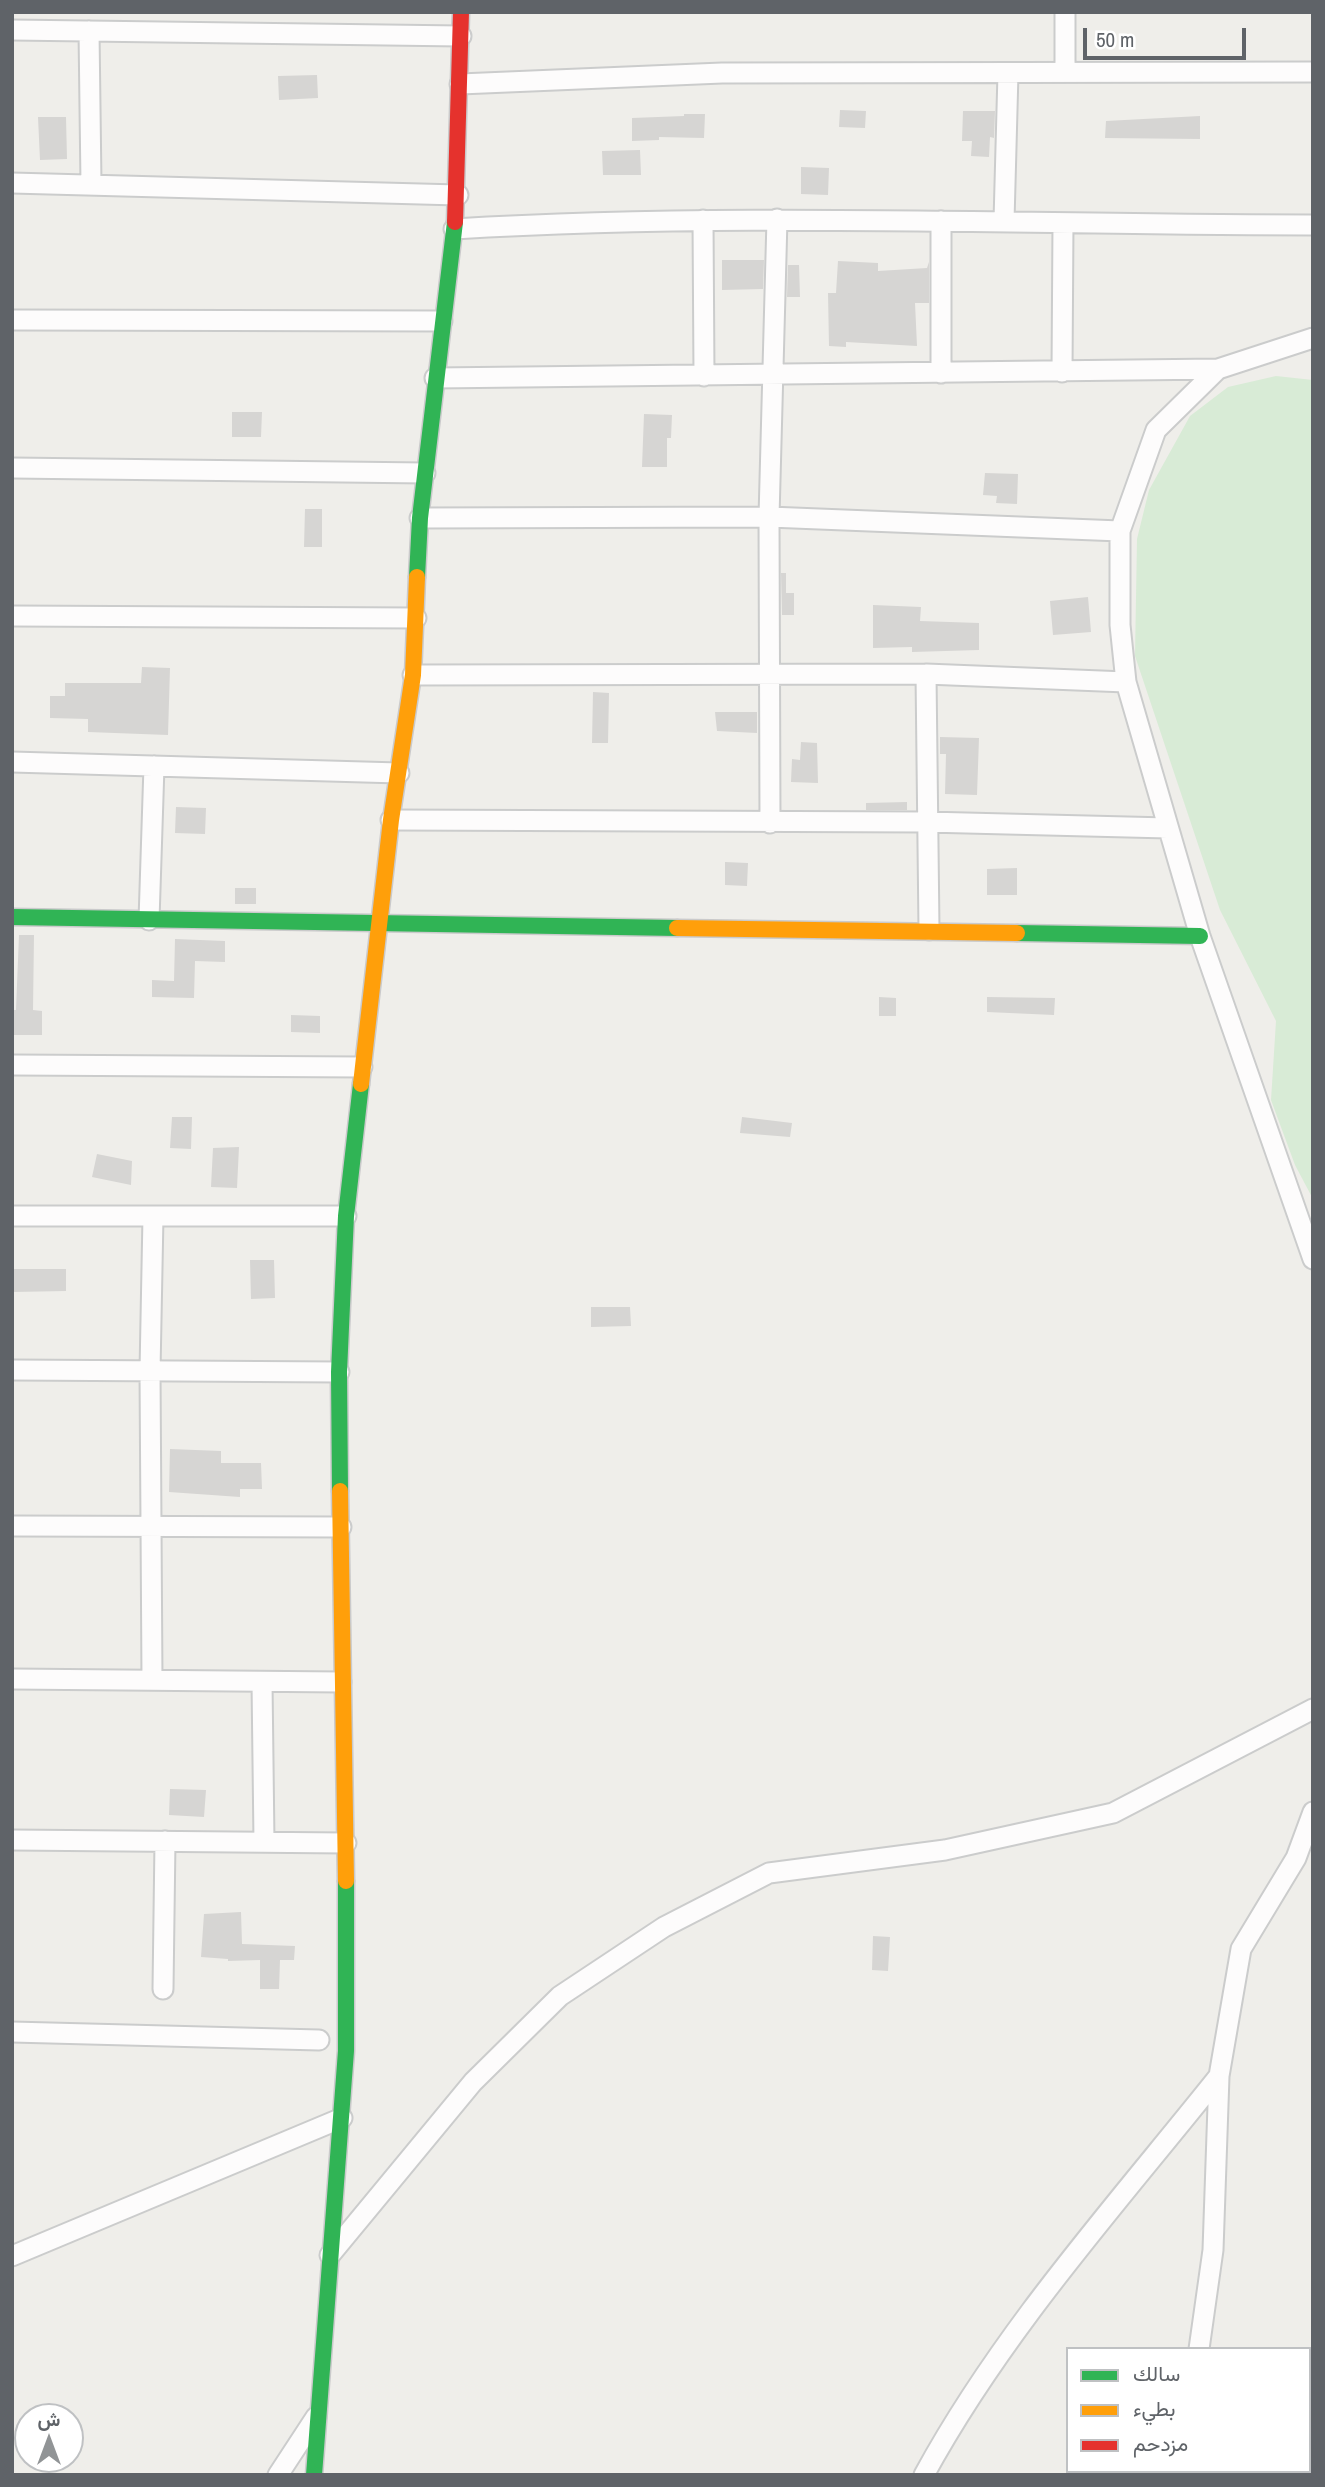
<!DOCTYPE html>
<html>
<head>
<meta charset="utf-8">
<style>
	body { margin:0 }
	#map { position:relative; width:1325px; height:2487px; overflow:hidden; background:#efeeea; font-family:"Archivo Narrow",Vazirmatn,sans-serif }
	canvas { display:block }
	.frame { position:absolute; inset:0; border:14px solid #5f6368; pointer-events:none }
	.legend { position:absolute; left:1066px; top:2347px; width:245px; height:126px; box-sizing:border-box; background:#fff; border:2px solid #bfc1c3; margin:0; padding:9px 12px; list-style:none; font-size:21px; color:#5f6368 }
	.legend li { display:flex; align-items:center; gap:14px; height:35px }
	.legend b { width:35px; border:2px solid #bfc1c3 }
	.north { position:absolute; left:14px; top:2403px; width:70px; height:70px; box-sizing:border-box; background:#fff; border:2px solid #bfc1c3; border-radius:50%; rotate:0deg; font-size:19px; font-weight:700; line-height:28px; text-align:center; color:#5f6368 }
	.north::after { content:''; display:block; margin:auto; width:24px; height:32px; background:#919496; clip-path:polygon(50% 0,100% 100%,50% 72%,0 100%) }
	.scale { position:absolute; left:1083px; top:28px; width:163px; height:32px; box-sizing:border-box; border:4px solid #5f6368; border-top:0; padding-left:9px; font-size:21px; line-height:24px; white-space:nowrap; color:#5f6368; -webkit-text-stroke:5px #fff; paint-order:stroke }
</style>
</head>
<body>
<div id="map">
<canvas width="1325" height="2487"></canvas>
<div class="frame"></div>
<ul class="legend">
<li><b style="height:9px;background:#30b455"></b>سالك</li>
<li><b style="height:9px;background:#ff9f0a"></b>بطيء</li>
<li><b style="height:9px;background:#e5322d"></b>مزدحم</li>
</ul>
<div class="north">ش</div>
<div class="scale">50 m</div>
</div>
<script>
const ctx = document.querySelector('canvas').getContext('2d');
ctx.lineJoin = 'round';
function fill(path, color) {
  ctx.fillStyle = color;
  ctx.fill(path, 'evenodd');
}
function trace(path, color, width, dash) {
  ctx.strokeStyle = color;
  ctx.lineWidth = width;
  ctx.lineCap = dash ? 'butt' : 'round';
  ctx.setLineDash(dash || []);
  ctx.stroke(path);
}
fill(new Path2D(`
	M1276,376L1313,380V1199L1295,1165L1271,1100L1276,1021L1220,910L1135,656L1137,539L1149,490L1190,416L1228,387Z`), '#d8ebd6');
fill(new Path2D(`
	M317,75L318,98L279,100L278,76Z
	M840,110L866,111L865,128L839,127Z
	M963,111H995L994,138L990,137L989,157L971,156L972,141H962Z
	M684,114H705L704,138L659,137V140L632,141V118L684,116Z
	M1200,116V139L1105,138L1106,121Z
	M38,117H66L67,159L40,160Z
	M640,150L641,175H603L602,151Z
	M801,167L829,168L828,195L801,194Z
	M722,260H764L763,289L722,290Z
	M838,261L878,263V271L927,268L929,262V303H915L917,346L846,342V347L829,346L828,293H836Z
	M788,265H799L800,297H787Z
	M232,412H262L261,437H232Z
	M644,414L672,415L671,438H667V467H642Z
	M985,473L1018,474L1017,504L996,503L997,496L983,495Z
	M305,509H322V547H304Z
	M781,573H786V593H794V615H782Z
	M1088,597L1091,632L1053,635L1050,601Z
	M873,605L921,607L920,621L979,623V650L912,652V647L873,648Z
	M142,667L170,668L168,735L88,732V719L50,718V696H65V683H141Z
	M593,692L609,693L608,743H592Z
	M715,712H757V733L717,731Z
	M940,737L979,738L977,795L945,794L946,754H940Z
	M801,742L817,743L818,783L791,782L792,759L800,760Z
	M907,802V810H866V803Z
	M176,807L206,808L205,834L175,833Z
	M725,862L748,863L747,886L725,885Z
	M1017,868V895H987V869Z
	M235,888H256V904H235Z
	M19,935H34L33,1010L42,1011V1035H12V1010H16Z
	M175,939L225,941V962L195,961L194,998L152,997V980L174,981Z
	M879,997L896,998V1016H879Z
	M987,997L1055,998L1054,1015L987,1012Z
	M291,1015L320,1016V1033L291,1032Z
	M172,1117H192L191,1149L170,1148Z
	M742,1117L792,1123L790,1137L740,1133Z
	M239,1147L237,1188L211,1187L213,1148Z
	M97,1154L132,1161L131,1185L92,1177Z
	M250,1260H274L275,1298L251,1299Z
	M13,1269H66V1291L13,1292Z
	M591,1307H630L631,1326L591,1327Z
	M170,1449L221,1451V1463H261L262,1489H240V1497L169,1492Z
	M170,1789L206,1790L204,1817L169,1815Z
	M241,1912L242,1944L295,1946L294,1960H280L279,1989H260V1960L228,1961V1959L201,1957L204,1914Z
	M873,1936L890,1937L888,1971L872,1970Z`), '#d6d5d3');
const street = new Path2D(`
	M12,30L461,36
	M89,31L91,184
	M1065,70V12
	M460,84L722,73L1313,72
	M12,183L458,195
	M703,220L704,376
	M941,221V373
	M1004,221L1008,73
	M454,229C740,212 1026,225 1313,225
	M12,320L442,321
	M1313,338L1218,369L1156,430L1120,531V625L1126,682L1200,936L1313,1259
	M1062,372L1063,223
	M435,378L1218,369
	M12,468L425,473
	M420,518L769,517L1120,531
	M12,616L416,618
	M926,674L929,930
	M413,675L926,674L1126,682
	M12,762L399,773
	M391,820L926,822L1168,828
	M770,823L769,517L777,219
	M149,920L154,766
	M12,1065L362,1067
	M12,1216H346
	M12,1370L339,1372
	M12,1526L341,1527
	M12,1679L341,1682
	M152,1680L150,1371L153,1216
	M262,1682L264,1842
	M12,1840L346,1843
	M163,1989L165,1841
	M12,2032L319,2040
	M330,2255L473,2082L560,1996L664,1927L769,1873L945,1850L1113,1813L1313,1709
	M12,2256L342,2118
	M1199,2349L1213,2250L1219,2076L1241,1949L1296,1858L1313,1812
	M278,2475L316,2417
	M924,2475C1003,2330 1116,2205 1219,2076
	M1162,2475L1163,2471`);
const fast = new Path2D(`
	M417,577L420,518L455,222
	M12,917L677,928
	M1017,933L1200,936
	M340,1491L339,1372L346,1216L361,1084
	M314,2475L346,2051V1881`);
const slow = new Path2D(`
	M677,928L1017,933
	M361,1084L391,820L413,675L417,577
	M340,1491L346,1881`);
const jam = new Path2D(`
	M455,222L461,12`);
trace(street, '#cbcccc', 23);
trace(fast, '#cacacb', 19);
trace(slow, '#cacacb', 19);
trace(jam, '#cacacb', 19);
trace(street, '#fdfcfc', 19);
trace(fast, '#30b455', 16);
trace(slow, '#ff9f0a', 16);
trace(jam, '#e5322d', 16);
</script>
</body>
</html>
